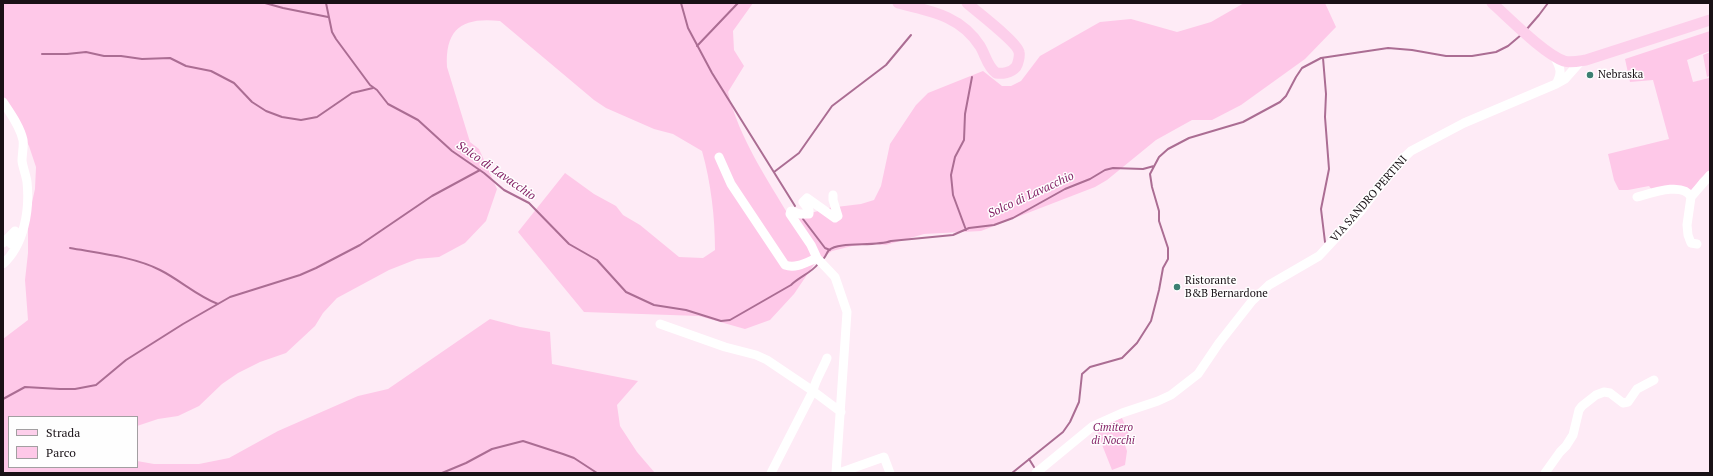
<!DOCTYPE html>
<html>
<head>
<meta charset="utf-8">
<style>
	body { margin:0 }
	#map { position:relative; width:1713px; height:476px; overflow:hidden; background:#feebf6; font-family:"PT Serif",serif }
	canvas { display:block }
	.frame { position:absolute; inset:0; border:4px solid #191116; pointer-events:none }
	.legend { position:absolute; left:8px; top:416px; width:130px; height:52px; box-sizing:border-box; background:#fefefe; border:1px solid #a29fa1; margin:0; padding:5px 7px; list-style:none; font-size:12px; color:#191116 }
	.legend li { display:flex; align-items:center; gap:8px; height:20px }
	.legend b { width:20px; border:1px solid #a29fa1 }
</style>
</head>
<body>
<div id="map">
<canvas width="1713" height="476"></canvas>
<div class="frame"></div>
<ul class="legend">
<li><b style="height:5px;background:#fdcfeb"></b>Strada</li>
<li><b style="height:11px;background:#fec8e8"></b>Parco</li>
</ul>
</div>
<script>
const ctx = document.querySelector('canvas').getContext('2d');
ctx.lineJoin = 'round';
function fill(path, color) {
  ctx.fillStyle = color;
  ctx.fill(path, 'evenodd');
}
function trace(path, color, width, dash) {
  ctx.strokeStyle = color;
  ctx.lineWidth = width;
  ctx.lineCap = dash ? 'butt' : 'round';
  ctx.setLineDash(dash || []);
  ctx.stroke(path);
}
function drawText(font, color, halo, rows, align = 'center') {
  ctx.font = font + ' "PT Serif",serif';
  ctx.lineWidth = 3;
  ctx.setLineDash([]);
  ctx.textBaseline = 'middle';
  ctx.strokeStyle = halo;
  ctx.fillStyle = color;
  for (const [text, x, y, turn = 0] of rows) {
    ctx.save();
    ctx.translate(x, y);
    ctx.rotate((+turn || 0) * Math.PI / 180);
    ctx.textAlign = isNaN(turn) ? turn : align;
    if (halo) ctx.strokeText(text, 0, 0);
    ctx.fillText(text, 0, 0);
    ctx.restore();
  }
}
fill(new Path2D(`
	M3,3H753L733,31L734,50L744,66L728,92C739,138 767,179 791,219L828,208L861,204L874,200L881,186L890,144L916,105L928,93L983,71L1002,86H1011L1021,81L1040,56L1100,22L1131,19L1177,32L1211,22L1244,3H1325L1336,27L1305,59L1241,105L1212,120H1192L1156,140L1107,180L1095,187L981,231L924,234L886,245L873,244L852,246L832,251L815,263L794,294L770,320L745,329L699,316L584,312L518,232L565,173L594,194L616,206L623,215L640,225L679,257L703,258L715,250C715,217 711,183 702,151L673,134L654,129L606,108L594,100L500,21C463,17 445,28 447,67L470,142L479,149L497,189L486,221L465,243L439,257L417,259L389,270L337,298L323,313L315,326L286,353L260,362L238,373L222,384L199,406L178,416L158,419L137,426V417H9V467H137V461L154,464H199L229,458L278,431L358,396L388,389L490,319L520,327L550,332L552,364L638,381L617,405L620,426L637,452L655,473H3V339L28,320L25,280L28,253V220L35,189L36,167L29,146L13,116L3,110Z
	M1710,31V51L1687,60L1693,82L1709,78L1710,82V170L1700,179L1692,190H1652L1649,186L1628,190H1619L1614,180L1608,154L1669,139L1653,80L1630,82L1625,59Z
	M1710,52V80L1709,76L1707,77L1703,55Z
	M1122,418L1132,442L1125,445L1127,451L1125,465L1112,470L1095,427Z`), '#fec8e8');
trace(new Path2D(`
	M265,3L283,8L328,17
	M326,3L332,32L336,39L370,85L377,90L388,104L418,120L452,151L484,173L504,190L529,203L569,244L597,260L626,292L654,305L686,310L721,321L730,320L791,285C799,277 811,273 818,264
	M681,3L688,28L712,73L795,206
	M1526,30L1539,15L1548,3
	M697,46L738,3
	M42,54H67L86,52L104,56H121L142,59L170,58L186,66L211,71L234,83L252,102L266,111L282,117L301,120L317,117L352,93L373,88
	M1323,58L1326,94L1325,117L1329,169L1321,209L1325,242
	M774,172L799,153L832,106L886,65L911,35
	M803,219L825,248L830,250
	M966,230L953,195L951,175L955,157L964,140L965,114L972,77
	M70,248C98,253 135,257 160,270C180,280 197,296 218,304
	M824,258C826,256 827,252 829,250C839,241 875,247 891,241L953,235L969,228L994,225L1013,218L1065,189L1090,179L1105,170L1113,168L1143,169L1154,166
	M3,399L25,387L60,389H75L96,385L126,360L183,324L230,297L300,275L316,268L360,245L432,196L480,170
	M1029,459L1034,467
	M442,473L466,463L492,449L523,441L563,454L574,458L597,473
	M1012,473L1063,432L1070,422L1079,402L1082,374L1090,367L1122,358L1137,343L1151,321L1159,290L1163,268L1168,259V248L1159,221V211L1152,187L1150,174L1159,157L1168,149L1189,138L1243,122L1280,102L1286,96L1296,77L1302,68L1321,58L1388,48L1412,50L1446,56H1472L1496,52L1508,46L1521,35`), '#ab6d93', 2);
trace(new Path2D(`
	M1554,56C1560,67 1563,72 1556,84
	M3,102C10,113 20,126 23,140C24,146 22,154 22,161C23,168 26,175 27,182C30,210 24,245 3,264
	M719,157L731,184L785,265C796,269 807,262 817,258
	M833,195V200L838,216L835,218L807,198L803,202L809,210V214H800L791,211L790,214L811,245L817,258L835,277L847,312L836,473
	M1637,197C1649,194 1683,181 1691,197
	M3,243L15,231V235L11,244
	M1697,244L1691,243L1688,235L1687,225L1691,197L1710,175
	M660,324L725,347L756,355L767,360L813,391L841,412
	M771,473L813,391C815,380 823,369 827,358
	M839,473L884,457L890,473
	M1036,473L1093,426L1122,413L1158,401L1171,395L1198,374L1219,343L1252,301L1269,285L1319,256L1360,212L1395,166L1411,151L1464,123L1556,84L1565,79L1581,61
	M1545,473L1560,452L1566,446L1573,435L1579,410L1582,406L1596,395L1604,392L1610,393L1623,403L1628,402L1637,389L1654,380`), '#fff', 9);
trace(new Path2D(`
	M898,3C931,11 961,16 980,46C986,56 987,66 996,73C1002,74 1011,73 1016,67C1018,64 1020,56 1019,52C1017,42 977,12 967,3
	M1492,3C1509,18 1544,54 1564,61C1571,63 1579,61 1586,60L1710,20`), '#fdcfeb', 11);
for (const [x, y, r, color] of [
	[1590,75,4,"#3c7f72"],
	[1177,287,4,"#3c7f72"]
]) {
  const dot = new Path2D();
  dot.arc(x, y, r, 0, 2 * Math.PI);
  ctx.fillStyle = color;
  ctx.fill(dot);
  trace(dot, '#fefefe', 1.5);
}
drawText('11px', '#191116', '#fefefe', [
	["Nebraska",1598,75],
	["Ristorante",1185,281],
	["B&B Bernardone",1185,294]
], 'left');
drawText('11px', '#191116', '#fefefe', [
	["VIA SANDRO PERTINI",1369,199,-49]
]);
drawText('italic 11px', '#852367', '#fefefe', [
	["Cimitero",1113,428],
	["di Nocchi",1113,441]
]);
drawText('italic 12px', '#852367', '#fefefe', [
	["Solco di Lavacchio",496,171,35],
	["Solco di Lavacchio",1031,195,-25]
]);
</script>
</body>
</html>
